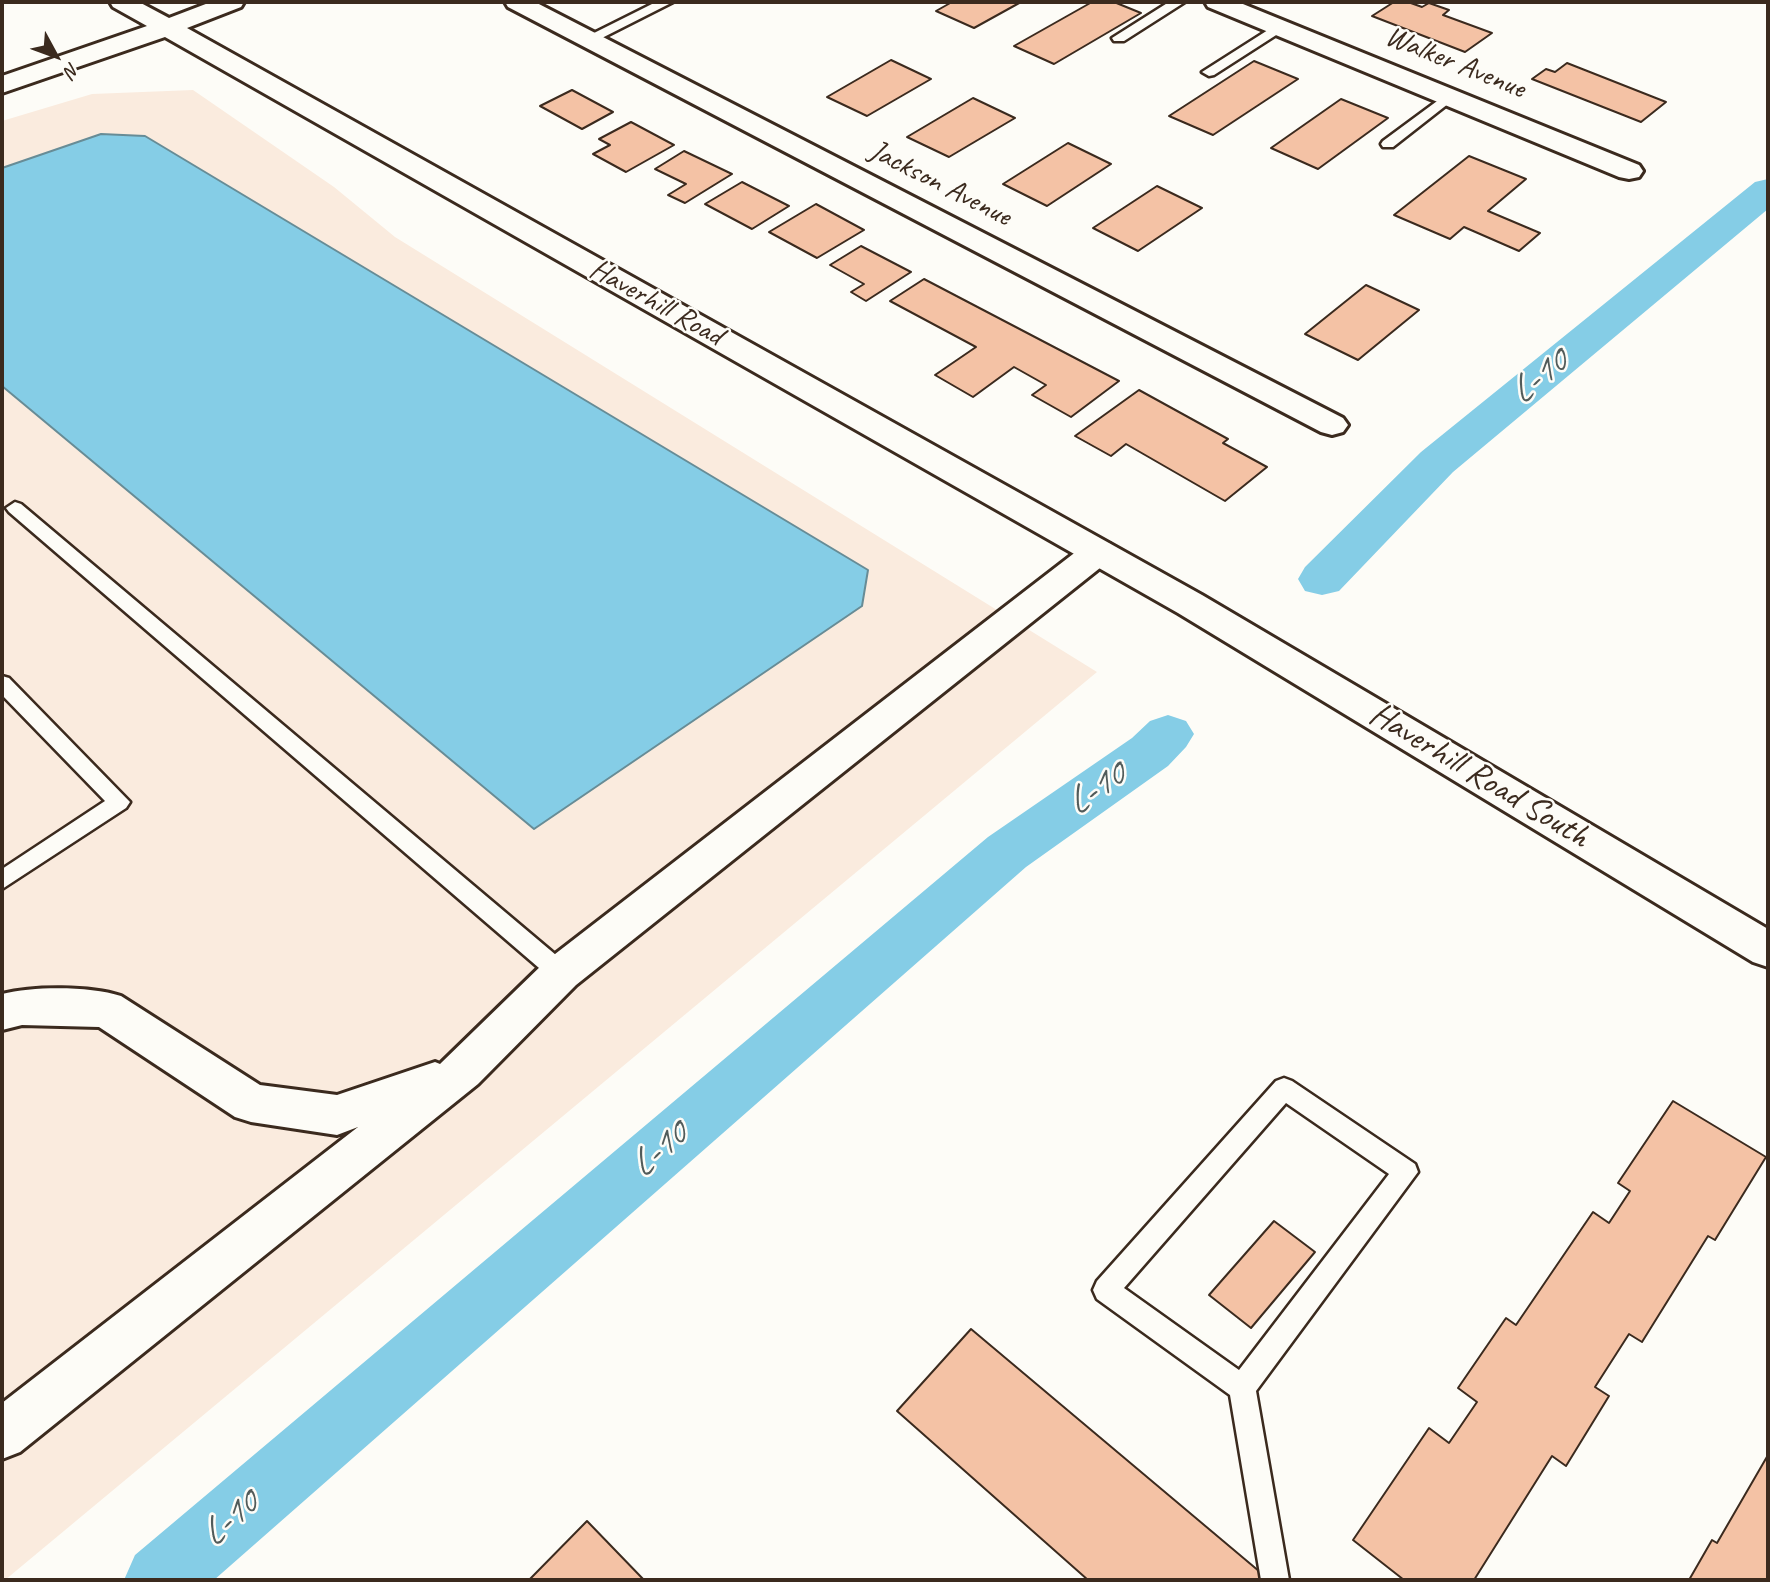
<!DOCTYPE html>
<html>
<head>
<meta charset="utf-8">
<style>
	body { margin:0 }
	#map { position:relative; width:1770px; height:1582px; overflow:hidden; background:#fdfcf7; font-family:Caveat,sans-serif }
	canvas { display:block }
	.frame { position:absolute; inset:0; border:4px solid #3b2a1e; pointer-events:none }
	.north { position:absolute; left:21px; top:21px; width:70px; height:70px; -webkit-text-stroke:5px #fdfcf7; paint-order:stroke; rotate:131deg; font-size:19px; font-weight:700; line-height:28px; text-align:center; color:#3b2a1e }
	.north::after { content:''; display:block; margin:auto; width:24px; height:32px; background:#3b2a1e; clip-path:polygon(50% 0,100% 100%,50% 72%,0 100%) }
</style>
</head>
<body>
<div id="map">
<canvas width="1770" height="1582"></canvas>
<div class="frame"></div>
<div class="north">N</div>
</div>
<script>
const ctx = document.querySelector('canvas').getContext('2d');
ctx.lineJoin = 'round';
function fill(path, color) {
  ctx.fillStyle = color;
  ctx.fill(path, 'evenodd');
}
function trace(path, color, width, dash) {
  ctx.strokeStyle = color;
  ctx.lineWidth = width;
  ctx.lineCap = dash ? 'butt' : 'round';
  ctx.setLineDash(dash || []);
  ctx.stroke(path);
}
function drawText(font, color, halo, rows, align = 'center') {
  ctx.font = font + ' Caveat,sans-serif';
  ctx.lineWidth = 5;
  ctx.setLineDash([]);
  ctx.textBaseline = 'middle';
  ctx.strokeStyle = halo;
  ctx.fillStyle = color;
  for (const [text, x, y, turn = 0] of rows) {
    ctx.save();
    ctx.translate(x, y);
    ctx.rotate((+turn || 0) * Math.PI / 180);
    ctx.textAlign = isNaN(turn) ? turn : align;
    if (halo) ctx.strokeText(text, 0, 0);
    ctx.fillText(text, 0, 0);
    ctx.restore();
  }
}
fill(new Path2D(`
	M193,90L334,187L395,237L1097,672L5,1580H2V121L92,94Z`), '#faebde');
const water = new Path2D(`
	M101,134L145,136L868,570L862,606L534,829L2,386V168Z`);
fill(water, '#85cde6');
trace(water, '#678c96', 2);
fill(new Path2D(`
	M1768,179V209L1453,472L1339,591L1322,595L1305,591L1298,579L1305,567L1421,452L1755,182Z
	M1168,715L1186,721L1194,734L1186,747L1168,766L1026,867L214,1580H124L135,1555L988,837L1132,738L1150,721Z`), '#85cde6');
const building = new Path2D(`
	M952,2H1021L974,28L936,11Z
	M1092,2H1114L1141,13L1054,64L1014,46Z
	M1394,2H1408L1422,7L1429,3L1449,10L1443,15L1492,33L1465,52L1372,16Z
	M891,60L931,79L867,116L827,97Z
	M1254,61L1298,79L1213,135L1169,116Z
	M1567,63L1666,102L1641,122L1532,79L1546,69L1555,72Z
	M572,90L613,112L582,129L540,106Z
	M973,98L1015,118L949,157L907,137Z
	M1341,99L1388,118L1318,169L1271,148Z
	M631,122L674,145L626,172L593,154L610,145L599,139Z
	M1068,143L1111,164L1047,206L1003,184Z
	M684,151L732,174L685,203L668,195L686,184L655,169Z
	M1469,156L1526,179L1488,211L1540,233L1519,251L1464,227L1450,239L1394,215Z
	M742,182L789,206L752,229L705,204Z
	M1157,186L1202,208L1138,251L1093,228Z
	M816,204L864,230L817,258L769,232Z
	M861,246L911,272L866,301L851,292L864,284L830,265Z
	M924,279L1119,381L1071,417L1032,395L1046,385L1014,367L973,397L935,375L976,347L890,301Z
	M1366,285L1419,310L1358,360L1305,334Z
	M1139,390L1228,439L1223,443L1267,467L1225,501L1126,444L1111,456L1075,436Z
	M1673,1101L1766,1157L1715,1240L1708,1236L1642,1342L1629,1334L1595,1387L1609,1396L1566,1466L1552,1456L1474,1580H1404L1353,1540L1429,1428L1449,1443L1477,1402L1458,1388L1506,1318L1516,1325L1593,1212L1609,1223L1630,1191L1618,1183Z
	M1274,1221L1315,1252L1251,1328L1209,1295Z
	M971,1329L1266,1577L1264,1580H1088L897,1411Z
	M1768,1455V1580H1689L1712,1540L1717,1543Z
	M587,1521L644,1580H529Z`);
fill(building, '#f4c2a5');
trace(building, '#3b2a1e', 2);
const lane = new Path2D(`
	M656,2H673L594,42L589,43L582,39Z
	M1169,2H1185L1124,41H1114L1112,38Z
	M1279,23L1286,27L1284,30L1214,75L1209,76L1202,72Z
	M1448,93L1455,97L1453,100L1393,147H1383L1381,144L1383,141Z
	M15,502L21,504L569,966L572,973L569,980L561,982L553,980L9,512L6,508Z
	M2,676L9,678L130,802L126,808L2,889V869L105,801L2,695Z
	M1284,1078L1292,1081L1415,1164L1418,1172L1256,1391L1289,1580H1261L1230,1395L1097,1299L1093,1290L1097,1281L1276,1081ZM1286,1103L1389,1174L1239,1370L1124,1288Z`);
const street = new Path2D(`
	M505,2H535L1343,418L1348,425L1343,432L1332,435L1321,432L508,7Z
	M1205,2H1238L1639,165L1643,171L1639,177L1629,179L1619,177L1208,7Z
	M1098,540L1110,544L1115,552L1110,560L576,985L478,1084L20,1452L2,1459V1403L358,1127L337,1135L251,1122L235,1117L99,1027L22,1025L2,1030V994C34,986 90,986 121,996L260,1085L337,1095L435,1062L440,1064L546,961L1086,544Z`);
const secondary = new Path2D(`
	M110,2H139L169,18L211,2H244L241,7L187,28L1202,595L1768,929V967L1753,962L1178,613L165,37L2,93V76L147,26L113,7Z`);
trace(lane, '#3b2a1e', 5);
trace(street, '#3b2a1e', 6);
trace(secondary, '#3b2a1e', 6);
fill(lane, '#fdfcf7');
fill(street, '#fdfcf7');
fill(secondary, '#fdfcf7');
drawText('30px', '#3b2a1e', '#fdfcf7', [
	["Walker Avenue",1455,63,22],
	["Jackson Avenue",940,184,27],
	["Haverhill Road",656,303,29]
]);
drawText('35px', '#3b2a1e', '#fdfcf7', [
	["Haverhill Road South",1479,776,31]
]);
drawText('italic 37px', '#515b5a', '#fdfcf7', [
	["L-10",1539,378,-39],
	["L-10",1096,790,-35],
	["L-10",659,1151,-41],
	["L-10",230,1520,-41]
]);
</script>
</body>
</html>
